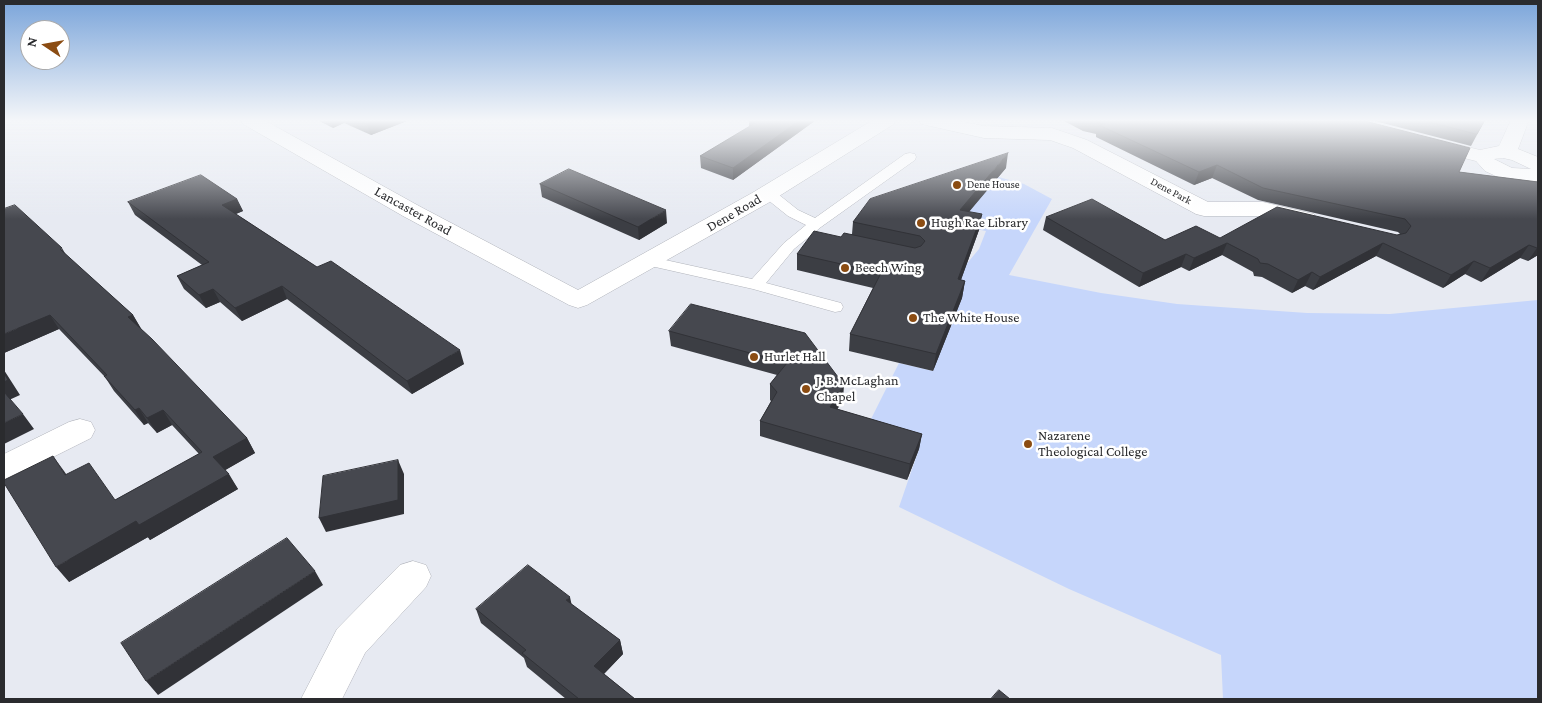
<!DOCTYPE html>
<html>
<head>
<meta charset="utf-8">
<style>
	body { margin:0 }
	#map { position:relative; width:1542px; height:703px; overflow:hidden; background:#e7eaf2; font-family:"Crimson Pro",serif }
	canvas { display:block }
	.frame { position:absolute; inset:0; border:5px solid #2a2b2e; pointer-events:none }
	.north { position:absolute; left:20px; top:20px; width:50px; height:50px; box-sizing:border-box; background:#fff; border:1px solid #aaaaab; border-radius:50%; rotate:282deg; font-size:14px; font-weight:700; line-height:20px; text-align:center; color:#2a2b2e }
	.north::after { content:''; display:block; margin:auto; width:18px; height:22px; background:#8b4c12; clip-path:polygon(50% 0,100% 100%,50% 72%,0 100%) }
</style>
</head>
<body>
<div id="map">
<canvas width="1542" height="703"></canvas>
<div class="frame"></div>
<div class="north">N</div>
</div>
<script>
const ctx = document.querySelector('canvas').getContext('2d');
ctx.lineJoin = 'round';
function fill(path, color) {
  ctx.fillStyle = color;
  ctx.fill(path, 'evenodd');
}
function trace(path, color, width, dash) {
  ctx.strokeStyle = color;
  ctx.lineWidth = width;
  ctx.lineCap = dash ? 'butt' : 'round';
  ctx.setLineDash(dash || []);
  ctx.stroke(path);
}
function drawText(font, color, halo, rows, align = 'center') {
  ctx.font = font + ' "Crimson Pro",serif';
  ctx.lineWidth = 5;
  ctx.setLineDash([]);
  ctx.textBaseline = 'middle';
  ctx.strokeStyle = halo;
  ctx.fillStyle = color;
  for (const [text, x, y, turn = 0] of rows) {
    ctx.save();
    ctx.translate(x, y);
    ctx.rotate((+turn || 0) * Math.PI / 180);
    ctx.textAlign = isNaN(turn) ? turn : align;
    if (halo) ctx.strokeText(text, 0, 0);
    ctx.fillText(text, 0, 0);
    ctx.restore();
  }
}
fill(new Path2D(`
	M984,173L1024,184L1052,199L1009,275L1101,293L1177,304L1307,313L1390,314L1538,300V699H1223L1221,655L1069,589L899,507L919,449L864,433L899,363L933,371L952,295L964,267L979,249L986,231L934,221Z`), '#c6d6fb');
const lane = new Path2D(`
	M910,153L915,154L916,157L915,160L821,227L794,249L766,283L841,303L843,307L841,311L835,312L753,289L642,264L639,261L642,258L647,256L752,279L784,243L806,225L788,216L763,196L761,193L763,190H773L798,210L815,218L905,154Z`);
const street = new Path2D(`
	M241,120H264L419,206L578,290L752,193L873,120H896L894,124L768,203L587,305L578,308L569,305L403,216L243,124Z
	M919,120H955L984,126L1052,128L1087,140L1208,202H1263L1314,214L1317,219L1314,224L1306,226L1263,216H1204L1196,214L1073,148L1050,140L984,138L921,124Z
	M1511,120H1529L1518,149L1538,157V181L1524,182L1500,178L1485,171L1476,161L1424,148L1421,144L1424,140L1431,138L1480,150L1499,146ZM1503,158L1512,160L1531,169L1512,168L1494,159Z
	M80,419L91,422L95,430L91,438L15,476L4,480V454L69,422Z
	M413,561L426,565L431,576L426,587L365,653L342,699H301L337,629L400,565Z`);
trace(lane, '#b0b3ba', 1);
trace(street, '#b0b3ba', 1);
fill(lane, '#fff');
fill(street, '#fff');
fill(new Path2D(`
	M317,120H407V121L371,135L344,123L333,128Z
	M751,120H816L733,180L701,168L700,156L749,127V121Z
	M1062,120H1361L1459,172L1538,182V255L1528,261L1520,258L1481,282L1465,274L1443,288L1376,256L1313,290L1305,286L1292,293L1262,277L1254,276L1253,272L1222,255L1189,271L1181,267L1139,287L1043,230L1046,217L1165,240L1397,235L1400,234L1398,232L1258,200L1212,178L1194,185L1096,137V134L1083,131Z
	M1371,120H1485L1471,146Z
	M1006,168L969,211L979,230L961,280L965,281L962,298L933,371L849,351L850,334L873,288L797,270V254L841,237L852,234L853,222Z
	M540,184L667,223L639,240L542,197Z
	M237,199L243,211L236,214L464,364L412,394L287,299L242,321L220,302L206,308L184,289L177,276L202,265L135,215L128,202Z
	M62,248L66,255L133,315L141,329L247,438L255,453L225,470L238,489L150,540L148,537L69,582L66,475L115,500L199,454L172,425L157,433L148,423L144,425L114,391L105,377L59,329L4,353Z
	M669,331L805,333L843,400L837,409L922,434L919,449L907,480L760,436V421L771,401L770,400V384L777,375L671,346Z
	M571,604L620,640L623,654L604,674L635,699H566L527,667L524,658L481,623L476,609Z`), '#3c3e44');
fill(new Path2D(`
	M330,120H343L344,123L333,128Z
	M376,120H407V121L371,135L367,124Z
	M800,120H816L733,180V168Z
	M1008,153L1006,168L958,225L960,210Z
	M1217,165L1212,178L1194,185L1199,172Z
	M237,199L243,211L228,217L222,205Z
	M666,210L667,223L639,240L638,227Z
	M982,214L979,230L955,296L958,279Z
	M1227,243L1222,255L1189,271L1194,258Z
	M1383,243L1376,256L1313,290L1320,277Z
	M1529,245L1520,258L1481,282L1490,268Z
	M1538,247V255L1528,261L1537,248Z
	M1186,254L1181,267L1139,287L1143,273Z
	M1474,261L1465,274L1443,288L1451,275Z
	M1312,272L1305,286L1292,293L1298,280Z
	M965,281L962,298L933,371L936,354Z
	M282,286L287,299L242,321L235,308Z
	M213,289L220,302L206,308L199,295Z
	M50,315L59,329L4,353V334Z
	M133,315L142,330L128,317Z
	M460,350L464,364L412,394L407,381Z
	M4,370L20,395L9,400L4,393Z
	M844,385L843,400L829,423L830,407Z
	M139,408L148,423L144,425L135,410Z
	M163,410L172,425L157,433L147,418Z
	M23,414L34,429L4,444V423Z
	M922,434L919,449L907,480L910,464Z
	M247,438L255,453L222,472L213,457Z
	M53,456L64,471L77,490L65,475Z
	M398,460L404,474V514L326,532L319,518Z
	M229,474L238,489L150,540L139,525Z
	M136,521L148,537L69,582L56,567Z
	M315,571L323,585L158,695L146,681Z
	M570,597L573,611L566,600Z
	M620,640L623,654L598,680L594,666Z`), '#313237');
const building = new Path2D(`
	M359,120H376L367,124Z
	M751,120H800L733,168L700,156L755,123L749,121Z
	M1090,120H1361L1470,148L1459,172L1538,182V247L1537,248L1529,245L1490,268L1474,261L1451,275L1383,243L1320,277L1312,272L1298,280L1268,264L1260,263L1258,259L1227,243L1194,258L1186,254L1143,273L1046,217L1092,199L1165,240L1196,226L1220,238L1277,207L1397,235L1406,233L1411,226L1405,219L1263,188L1217,165L1199,172L1099,125L1104,124Z
	M1422,120H1485L1477,134Z
	M1008,153L960,210L982,214L958,279L965,281L936,354L850,334L881,273L797,254L814,231L841,237L844,233L915,248L921,246L925,241L920,236L853,222L870,199Z
	M569,169L666,210L638,227L540,184Z
	M201,175L237,199L222,205L317,267L331,261L460,350L407,381L282,286L235,308L213,289L199,295L177,276L209,262L128,202Z
	M15,205L62,248L60,249L133,315L128,317L152,339L247,438L213,457L229,474L139,525L136,521L56,567L4,483V480L53,456L65,475L89,463L115,500L202,452L163,410L147,418L139,408L135,410L104,376L107,375L50,315L4,334V209Z
	M691,304L805,333L844,385L830,407L922,434L910,464L760,421L777,392L770,384L787,363L669,331Z
	M4,373L8,380L4,382Z
	M4,392L23,414L4,423Z
	M398,460V500L319,518L323,476Z
	M287,538L315,571L146,681L121,643Z
	M528,565L570,597L566,600L620,640L594,666L635,699H579L522,653L526,650L476,609Z
	M999,690L1010,699H991Z`);
fill(building, '#46484f');
trace(building, '#313237', 1);
const sky = ctx.createLinearGradient(0, 0, 0, 219);
sky.addColorStop(0, '#7ba5da');
sky.addColorStop(0.55, '#f4f6f9');
sky.addColorStop(1, '#f4f6f900');
ctx.fillStyle = sky;
ctx.fillRect(0, 0, 1542, 219);
for (const [x, y, r, color] of [
	[957,185,5,"#8b4c12"],
	[921,223,5,"#8b4c12"],
	[845,268,5,"#8b4c12"],
	[913,318,5,"#8b4c12"],
	[754,357,5,"#8b4c12"],
	[806,389,5,"#8b4c12"],
	[1028,444,5,"#8b4c12"]
]) {
  const dot = new Path2D();
  dot.arc(x, y, r, 0, 2 * Math.PI);
  ctx.fillStyle = color;
  ctx.fill(dot);
  trace(dot, '#fff', 2);
}
drawText('11px', '#2a2b2e', '#fff', [
	["Dene House",967,185]
], 'left');
drawText('11px', '#2a2b2e', '#fff', [
	["Dene Park",1171,191,28]
]);
drawText('14px', '#2a2b2e', '#fff', [
	["Lancaster Road",413,211,29],
	["Dene Road",734,213,-30]
]);
drawText('14px', '#2a2b2e', '#fff', [
	["Hugh Rae Library",931,223],
	["Beech Wing",855,268],
	["The White House",923,318],
	["Hurlet Hall",764,357],
	["J. B. McLaghan",816,381],
	["Chapel",816,397],
	["Nazarene",1038,436],
	["Theological College",1038,452]
], 'left');
</script>
</body>
</html>
